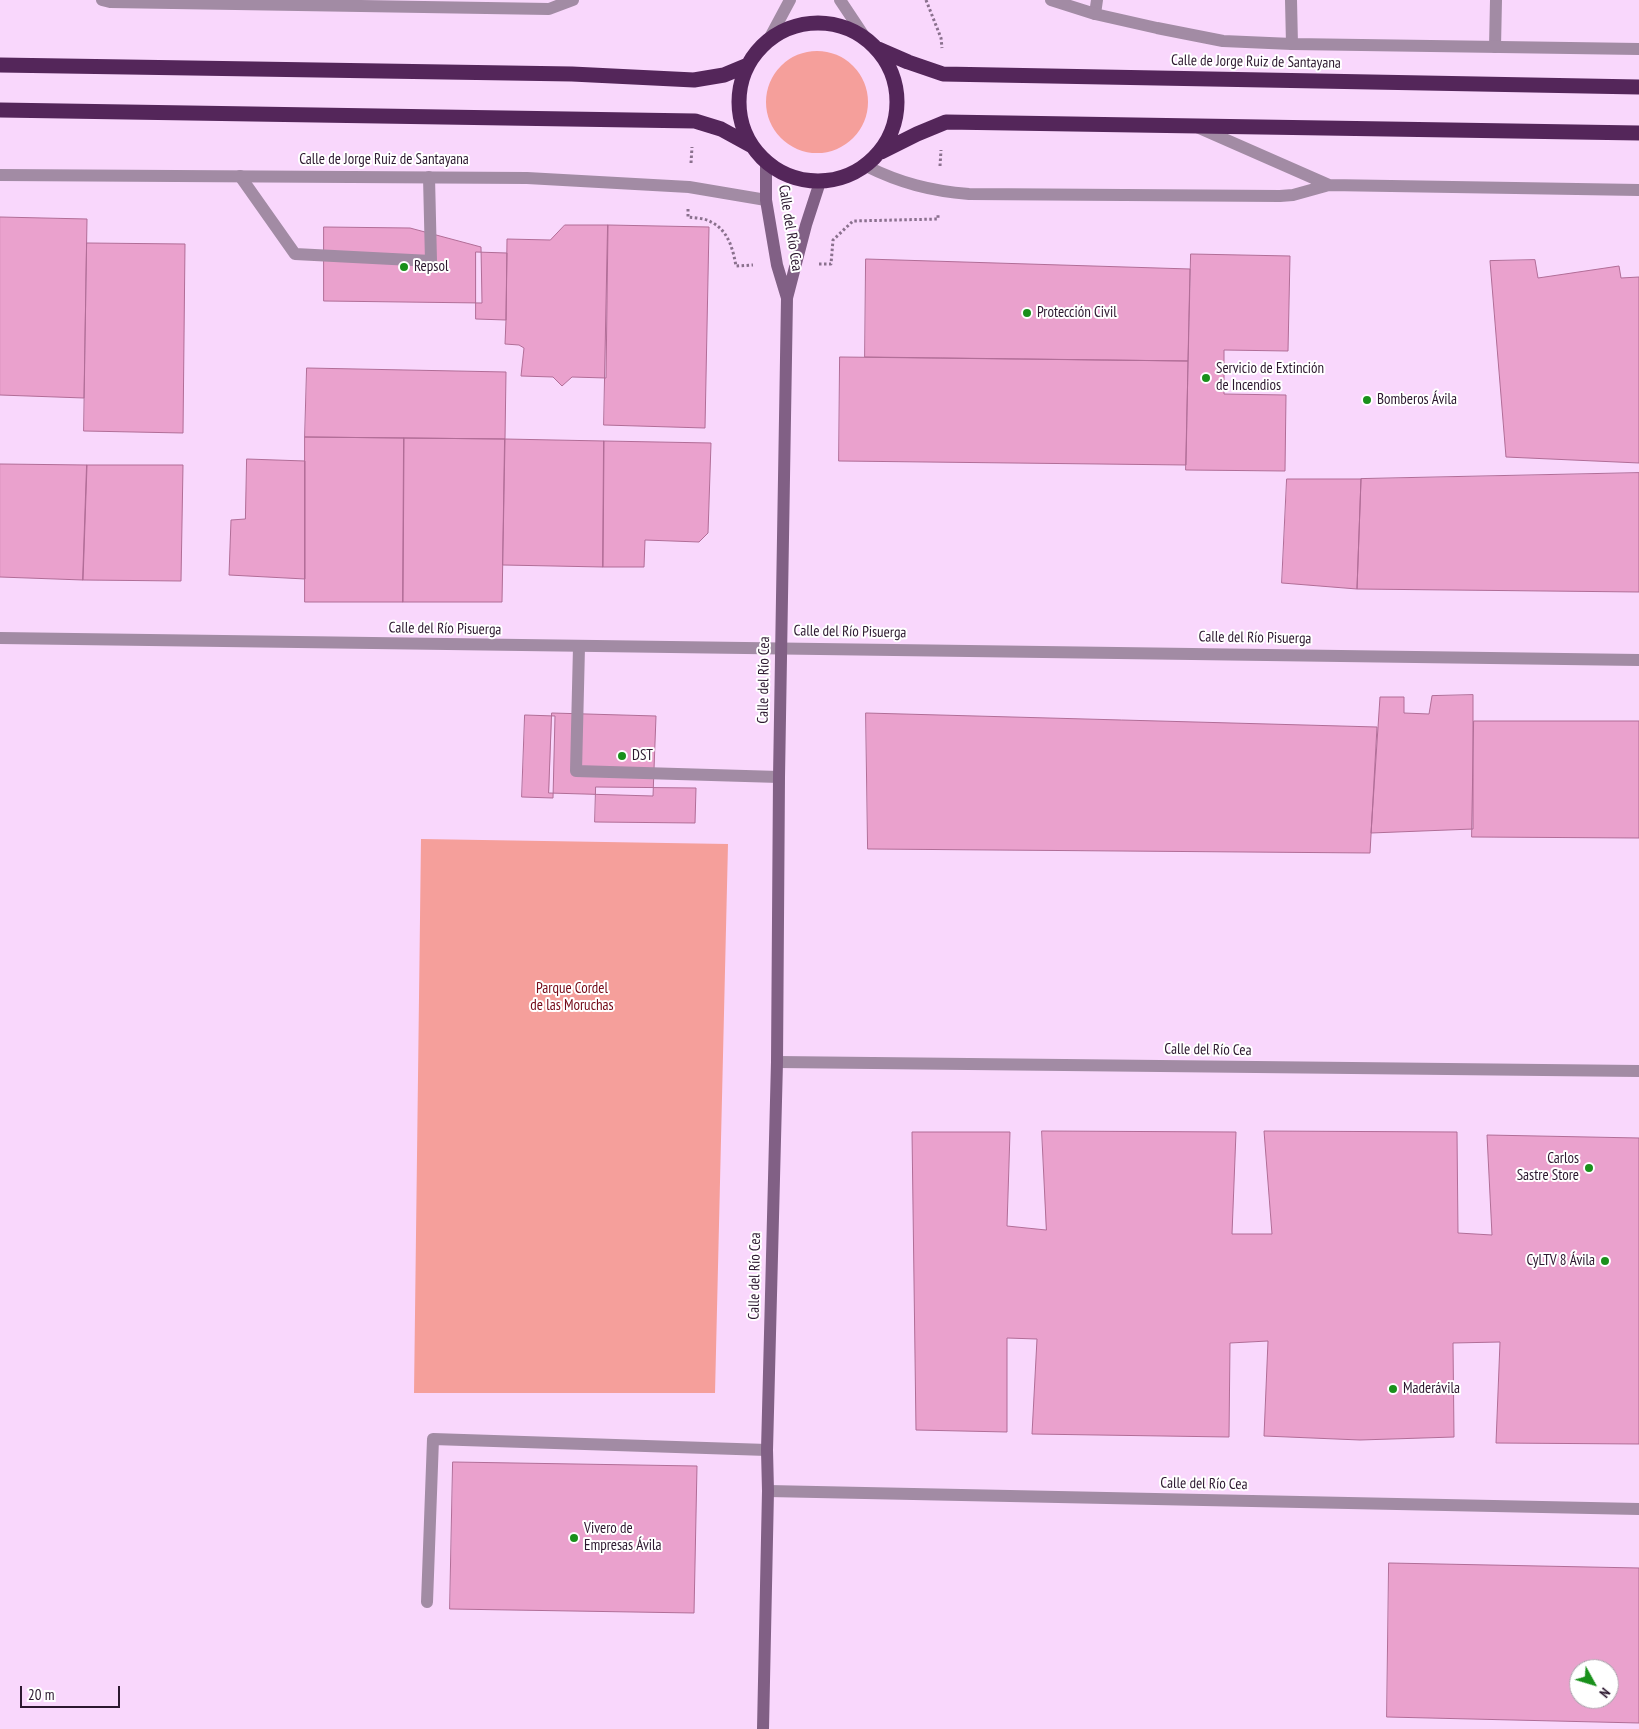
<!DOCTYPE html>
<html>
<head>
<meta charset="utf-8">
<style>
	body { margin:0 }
	#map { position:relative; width:1639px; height:1729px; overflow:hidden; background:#f9d7fc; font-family:"PT Sans Narrow",sans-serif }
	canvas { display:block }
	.north { position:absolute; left:1569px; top:1659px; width:50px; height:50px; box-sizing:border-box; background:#fff; border:1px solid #aba3ac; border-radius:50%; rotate:129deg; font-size:14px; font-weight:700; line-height:20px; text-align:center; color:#2c182f }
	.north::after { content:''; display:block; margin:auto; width:18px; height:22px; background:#19901b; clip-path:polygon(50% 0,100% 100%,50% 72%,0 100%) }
	.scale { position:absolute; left:20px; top:1686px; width:100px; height:22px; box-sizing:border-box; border:2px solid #2c182f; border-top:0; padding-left:6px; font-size:15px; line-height:18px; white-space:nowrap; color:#2c182f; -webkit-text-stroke:4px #fff; paint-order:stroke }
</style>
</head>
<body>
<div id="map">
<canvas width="1639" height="1729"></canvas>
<div class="north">N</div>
<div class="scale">20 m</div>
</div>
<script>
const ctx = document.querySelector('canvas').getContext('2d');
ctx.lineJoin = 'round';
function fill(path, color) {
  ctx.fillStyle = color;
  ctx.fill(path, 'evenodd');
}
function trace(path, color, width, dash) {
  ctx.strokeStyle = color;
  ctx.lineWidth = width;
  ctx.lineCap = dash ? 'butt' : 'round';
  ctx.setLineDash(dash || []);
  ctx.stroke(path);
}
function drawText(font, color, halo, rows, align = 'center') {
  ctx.font = font + ' "PT Sans Narrow",sans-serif';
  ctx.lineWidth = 4;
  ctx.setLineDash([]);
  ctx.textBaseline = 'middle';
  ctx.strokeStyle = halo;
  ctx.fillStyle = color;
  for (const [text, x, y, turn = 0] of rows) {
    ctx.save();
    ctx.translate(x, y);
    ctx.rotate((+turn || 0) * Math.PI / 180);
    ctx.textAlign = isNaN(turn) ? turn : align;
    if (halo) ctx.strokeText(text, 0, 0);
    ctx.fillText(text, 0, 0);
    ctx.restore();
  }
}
fill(new Path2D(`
	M766 102a51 51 0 1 1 102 0a51 51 0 1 1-102 0Z
	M421,839L728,844L715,1393H414Z`), '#f59f9b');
const building = new Path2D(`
	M0,217L87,219L84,398L0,395Z
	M565,225H608L606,378L572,377L562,386L553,377L521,376L524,348L519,345L505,344L506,320L507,239L550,240Z
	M608,225L709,227L705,428L604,425Z
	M324,227L410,228L481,247L482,303L324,301Z
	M87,243L185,244L183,433L84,431Z
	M476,252L507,253L506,320L476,319Z
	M1191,254L1290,256L1288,351L1224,350V394L1286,395L1285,471L1186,470Z
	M866,259L1190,269L1188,361L865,357Z
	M1535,260L1538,278L1619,266L1621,278L1639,277V463L1506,457L1490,261Z
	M840,357L1188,361L1186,465L839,461Z
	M307,368L506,372L505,439L305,437Z
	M305,437L404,438L403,602H305Z
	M404,438L505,439L502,602H403Z
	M505,439L604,441L603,567L503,565Z
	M604,441L711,443L708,533L699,542L645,540L644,567H603Z
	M247,459L305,461V579L229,575L231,520L245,519Z
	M0,464L87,465L83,580L0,577Z
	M87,465H183L181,581L83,580Z
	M1639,473V592L1357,589L1361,479Z
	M1287,479H1361L1357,589L1282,583Z
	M1473,695V829L1371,833L1380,697H1404V713L1429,714L1432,696Z
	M552,713L656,716L653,796L549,793Z
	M866,713L1377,727L1370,853L868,849Z
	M525,715L555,716L553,798L522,797Z
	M1474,721H1639V838L1472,837Z
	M596,787L696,788L695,823L595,822Z
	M1042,1131L1236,1132L1232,1234H1272L1264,1131L1457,1132L1458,1233L1492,1235L1487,1135L1639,1138V1444L1496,1443L1500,1342L1453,1343L1454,1437L1360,1440L1264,1436L1268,1341L1230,1343L1229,1437L1032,1434L1037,1339L1007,1338V1432L916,1430L912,1132H1010L1007,1226L1046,1230Z
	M453,1462L697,1466L694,1613L450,1609Z
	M1389,1563L1639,1568V1723L1387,1717ZM1579,1669H1609V1699H1579Z`);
fill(building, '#eaa1cd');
trace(building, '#b16d97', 1);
trace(new Path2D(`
	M926,0L941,38L942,48
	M691,163L692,147
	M940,166L941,150
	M688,209V217C695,218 705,218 711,222C728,230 733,249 736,266L753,265
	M819,264H831L833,240L853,221L938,219V215`), '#8a708d', 3, [2.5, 2.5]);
trace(new Path2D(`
	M1291,0L1292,44
	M1095,14L1097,0
	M1495,47L1496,0
	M240,176L295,254L431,261L429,177
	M579,647L576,771L779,777
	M427,1602L433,1439L767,1450`), '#a28ba4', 12);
trace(new Path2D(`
	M102,0L110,2L549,9L573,0
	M840,0L864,36
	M1051,0L1095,14L1157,28L1223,41L1292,44L1639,49
	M768,41L790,0
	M1197,127L1329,185
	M866,166C900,183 931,191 969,194L1280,196L1293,195L1329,185L1639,190
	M0,175L527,178L689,187L766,200
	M0,638L1639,660
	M777,1062L1639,1071
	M768,1491L1639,1509`), '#a28ba4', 12);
trace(new Path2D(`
	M766,163V200L777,265L787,298
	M763,1729L768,1491L767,1450L777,1062L779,777L787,298L806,225L820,182`), '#816085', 12);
trace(new Path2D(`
	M739 102a79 79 0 1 1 158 0a79 79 0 1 1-158 0Z
	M878,49L908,62L943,74L1639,87
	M0,65L572,74L694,80L724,75L748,65
	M0,110L695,121L721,129L752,146
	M881,152L917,134L946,122L1639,133`), '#54265a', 15);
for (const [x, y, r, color] of [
	[404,267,5,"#19901b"],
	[1027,313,5,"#19901b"],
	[1206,378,5,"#19901b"],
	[1367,400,5,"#19901b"],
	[622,756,5,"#19901b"],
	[1589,1168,5,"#19901b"],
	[1605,1261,5,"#19901b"],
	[1393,1389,5,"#19901b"],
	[574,1538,5,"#19901b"]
]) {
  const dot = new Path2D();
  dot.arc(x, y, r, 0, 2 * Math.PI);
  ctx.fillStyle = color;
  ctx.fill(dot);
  trace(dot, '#fff', 2);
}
drawText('15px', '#2c182f', '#fff', [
	["Calle de Jorge Ruiz de Santayana",1256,62,1],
	["Calle de Jorge Ruiz de Santayana",384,160],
	["Calle del Río Cea",790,228,81],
	["Calle del Río Pisuerga",445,629,1],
	["Calle del Río Pisuerga",850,632,1],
	["Calle del Río Pisuerga",1255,638,1],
	["Calle del Río Cea",764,680,-89],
	["Calle del Río Cea",1208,1050,1],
	["Calle del Río Cea",755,1276,-89],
	["Calle del Río Cea",1204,1484,1]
]);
drawText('15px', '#2c182f', '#fff', [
	["Repsol",414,267],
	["Protección Civil",1037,313],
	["Servicio de Extinción",1216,369],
	["de Incendios",1216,386],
	["Bomberos Ávila",1377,400],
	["DST",632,756],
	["Carlos",1579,1159,"right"],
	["Sastre Store",1579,1176,"right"],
	["CyLTV 8 Ávila",1595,1261,"right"],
	["Maderávila",1403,1389],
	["Vivero de",584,1529],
	["Empresas Ávila",584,1546]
], 'left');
drawText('15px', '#740917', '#fff', [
	["Parque Cordel",572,989],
	["de las Moruchas",572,1006]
]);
</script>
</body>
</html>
